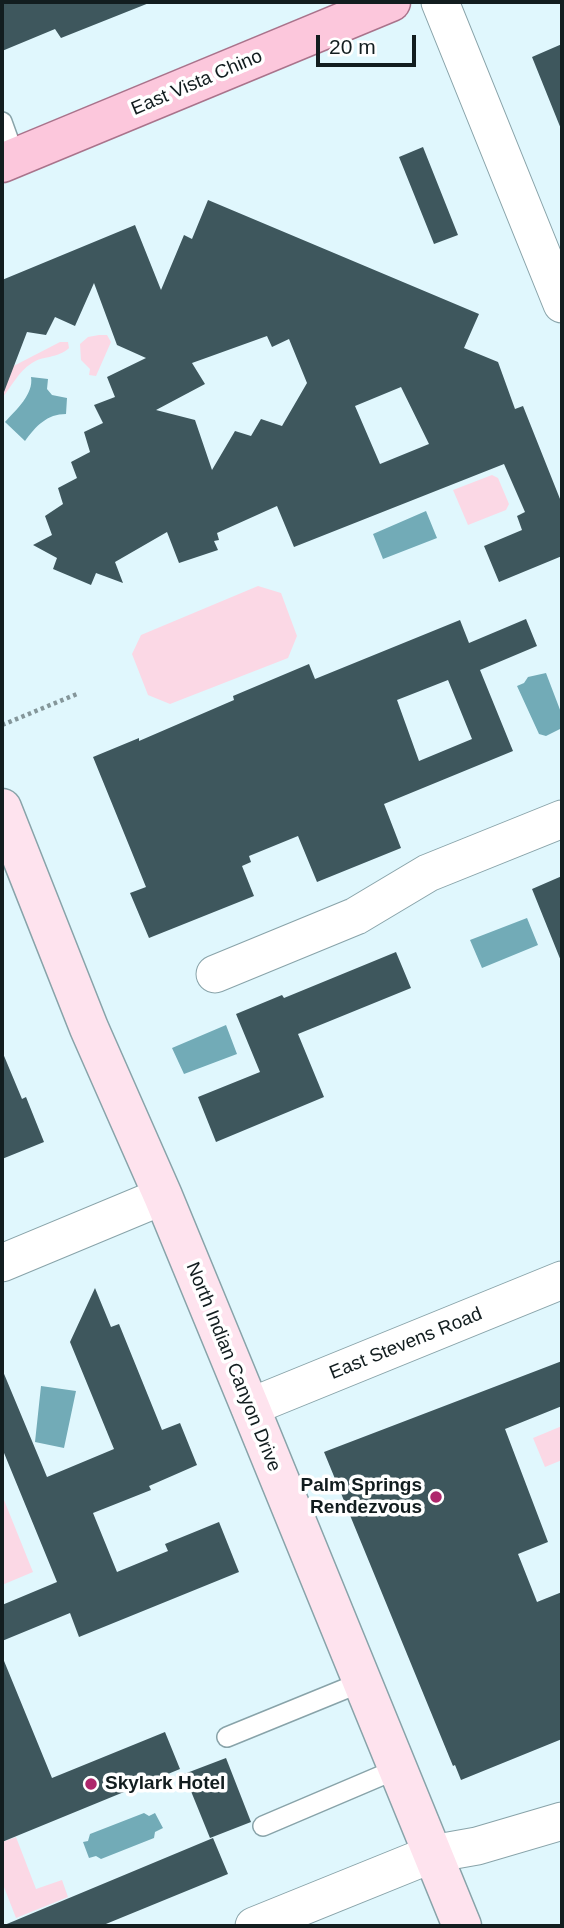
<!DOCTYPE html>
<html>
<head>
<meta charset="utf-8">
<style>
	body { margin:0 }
	#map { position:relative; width:564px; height:1928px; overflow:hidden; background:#e0f7fd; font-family:Helvetica,sans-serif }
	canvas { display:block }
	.frame { position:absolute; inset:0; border:4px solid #121d1f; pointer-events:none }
	.scale { position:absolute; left:316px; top:35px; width:100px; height:32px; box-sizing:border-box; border:4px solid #121d1f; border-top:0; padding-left:9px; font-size:21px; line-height:24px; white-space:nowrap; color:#121d1f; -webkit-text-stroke:5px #fff; paint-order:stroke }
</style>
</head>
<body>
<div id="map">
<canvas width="564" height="1928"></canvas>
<div class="frame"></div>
<div class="scale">20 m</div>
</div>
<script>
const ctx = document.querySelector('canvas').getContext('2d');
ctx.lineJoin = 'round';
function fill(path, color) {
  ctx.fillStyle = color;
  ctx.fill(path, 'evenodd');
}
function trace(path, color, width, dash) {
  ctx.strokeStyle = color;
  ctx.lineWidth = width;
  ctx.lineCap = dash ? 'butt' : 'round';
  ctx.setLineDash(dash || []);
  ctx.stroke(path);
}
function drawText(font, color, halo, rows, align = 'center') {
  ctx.font = font + ' Helvetica,sans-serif';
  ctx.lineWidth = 7;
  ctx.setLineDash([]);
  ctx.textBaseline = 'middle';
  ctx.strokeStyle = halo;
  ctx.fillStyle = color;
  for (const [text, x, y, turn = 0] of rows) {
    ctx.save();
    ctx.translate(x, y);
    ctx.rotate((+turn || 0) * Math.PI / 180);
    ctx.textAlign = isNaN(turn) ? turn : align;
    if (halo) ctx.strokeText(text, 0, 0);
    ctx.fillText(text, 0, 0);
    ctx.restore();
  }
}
fill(new Path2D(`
	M99,335H107L111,342L96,376L89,375L90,369L81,360L80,344L88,337Z
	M60,342H68L69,348C57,359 44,355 32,363C18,372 12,386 2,398V372Z
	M492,475L498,478L509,504L506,510L468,525L453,490Z
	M258,586L281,593L297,636L288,658L170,704L148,695L132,654L141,635Z
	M562,1426V1460L545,1467L533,1438Z
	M2,1495L33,1572L2,1585Z
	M16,1837L36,1889L62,1880L68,1897L16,1918L2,1882V1842Z`), '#fbd8e5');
fill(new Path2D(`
	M31,377L48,379L47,389L52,395L67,398L66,414C47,414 36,426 25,441L5,422C16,410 34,394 31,377Z
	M426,511L437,538L383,559L373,534Z
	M546,673L562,715V728L546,736L539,734L517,686L524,683L528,677Z
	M527,918L538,945L482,968L470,940Z
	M226,1025L237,1054L184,1074L172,1048Z
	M41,1386L76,1391L64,1448L35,1442Z
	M144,1813L149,1816L155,1813L163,1828L155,1832L154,1838L101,1859L96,1856L89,1858L83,1842L88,1841L90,1834Z`), '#72abb7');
fill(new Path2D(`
	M2,2H149V3L61,38L55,29L2,51Z
	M562,44V129H561L532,57Z
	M423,147L458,235L434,244L399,157Z
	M208,200L479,314L464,348L498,362L515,409L523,406L562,504V556L499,582L484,546L522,530L517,516L525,512L504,464L294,547L277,506L217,533L219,540L214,541L218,550L179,563L167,532L115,562L123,583L96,573L91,585L53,569L57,558L33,545L52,535L45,516L63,504L58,488L77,478L71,462L90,452L84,432L103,423L94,405L115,397L107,377L146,358L117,345L94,283L75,326L55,317L46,335L27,332L4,392H2V280L135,225L161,290L184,235L192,239ZM267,336L272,347L289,339L307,383L282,426L261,419L251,436L235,431L212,470L195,420L156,410L205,384L192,363ZM401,387L429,444L380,464L355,406Z
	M526,619L537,646L480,670L513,751L384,804L401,848L317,882L298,836L249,856L251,862L242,866L254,896L149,938L130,893L146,887L93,757L139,738V741L234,700L233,696L309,664L315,679L460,620L469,643ZM448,680L472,739L419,761L397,700Z
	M562,876V961H561L532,889Z
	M396,952L411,988L298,1034L324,1097L216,1142L198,1097L260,1072L236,1014L282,995L284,998Z
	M2,1051L22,1099L26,1097L44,1142L2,1159Z
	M95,1288L111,1327L119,1324L162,1430L180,1423L197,1465L149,1486L151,1490L93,1513L117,1572L168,1551L165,1544L219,1522L239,1572L79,1637L70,1613L2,1641V1605L57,1582L2,1448V1369L47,1477L114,1449L70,1342Z
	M562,1361V1406L505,1429L548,1542L518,1554L537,1602L562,1592V1739L461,1780L455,1765L453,1766L324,1452Z
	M2,1656L52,1778L165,1732L180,1769L2,1842Z
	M226,1758L251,1822L210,1838L184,1774Z
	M213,1838L228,1874L101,1926H2Z`), '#3e575d');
const lane = new Path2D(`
	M2,122L15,158
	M227,1737L362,1682
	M263,1826L397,1769`);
const street = new Path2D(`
	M440,2L562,304
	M215,974L356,916L428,873L562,819
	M2,1263L163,1196
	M250,1407L562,1280
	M254,1926L432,1854L477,1846L562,1821`);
const secondary = new Path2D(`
	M2,808L89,1028L163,1196L250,1407L462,1926`);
const primary = new Path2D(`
	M2,163L391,2`);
trace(lane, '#88a3a9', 22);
trace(street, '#88a3a9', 39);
trace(secondary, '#88a3a9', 41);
trace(primary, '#a9738b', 41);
trace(new Path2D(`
	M2,725L77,694`), '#84969a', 4.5, [3.5, 3.5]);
trace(lane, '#fff', 19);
trace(street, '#fff', 37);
trace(secondary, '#fee3ee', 38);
trace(primary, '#fcc7dc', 38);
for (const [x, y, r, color] of [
	[436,1497,7,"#ae276c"],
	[91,1784,7,"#ae276c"]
]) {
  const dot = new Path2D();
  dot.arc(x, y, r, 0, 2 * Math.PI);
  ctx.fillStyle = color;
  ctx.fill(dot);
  trace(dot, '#fff', 2.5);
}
drawText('19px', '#121d1f', '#fff', [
	["East Vista Chino",197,83,-23],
	["East Stevens Road",406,1344,-22],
	["North Indian Canyon Drive",233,1367,68]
]);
drawText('bold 19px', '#121d1f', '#fff', [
	["Palm Springs",422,1486],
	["Rendezvous",422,1508],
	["Skylark Hotel",105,1784,"left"]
], 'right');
</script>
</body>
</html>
